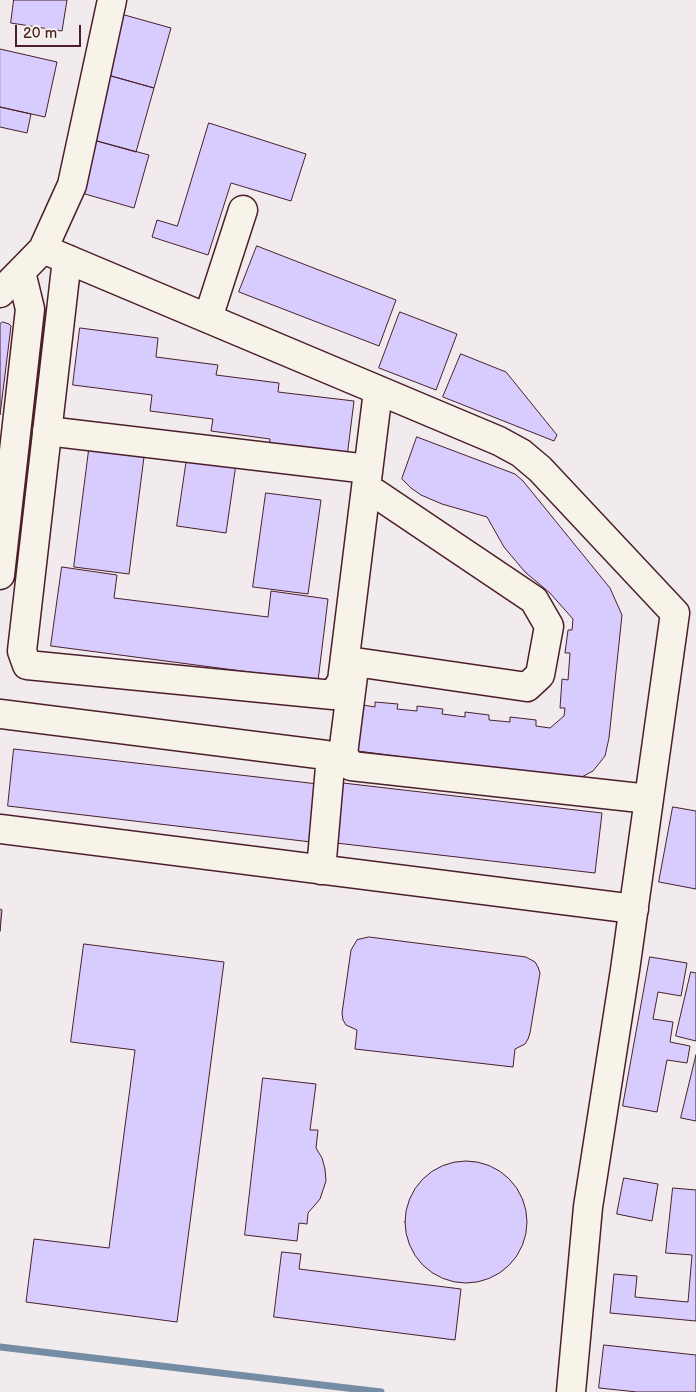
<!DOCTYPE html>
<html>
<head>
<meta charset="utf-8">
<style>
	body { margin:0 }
	#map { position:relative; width:696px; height:1392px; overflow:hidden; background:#f1ebed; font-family:"Balsamiq Sans",sans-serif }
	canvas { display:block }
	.scale { position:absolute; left:15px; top:25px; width:66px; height:22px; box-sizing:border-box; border:2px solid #4a1f2b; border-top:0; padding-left:6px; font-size:15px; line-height:18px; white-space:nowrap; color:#4a1f2b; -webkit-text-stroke:4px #f7f3e8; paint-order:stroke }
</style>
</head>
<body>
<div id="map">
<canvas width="696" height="1392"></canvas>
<div class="scale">20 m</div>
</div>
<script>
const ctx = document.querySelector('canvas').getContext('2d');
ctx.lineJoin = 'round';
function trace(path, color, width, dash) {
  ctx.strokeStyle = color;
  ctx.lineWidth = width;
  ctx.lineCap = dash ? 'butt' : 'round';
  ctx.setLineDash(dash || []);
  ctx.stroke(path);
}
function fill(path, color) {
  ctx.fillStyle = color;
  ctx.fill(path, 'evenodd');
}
trace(new Path2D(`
	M0,1347L381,1392`), '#758da4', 7);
const building = new Path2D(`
	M14,0H67L62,31L11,23Z
	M121,14L171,28L154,88L104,74Z
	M0,49L57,62L45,117L0,107Z
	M104,74L154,88L136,152L86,138Z
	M0,107L31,114L27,133L0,127Z
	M209,123L306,154L291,201L231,183L208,255L152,237L157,220L177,226Z
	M86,138L149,155L134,208L71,190Z
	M257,246L396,300L379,346L239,292Z
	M400,312L457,334L436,390L379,368Z
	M3,322L9,324L11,326L0,415V324Z
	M80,328L158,338L156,357L218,365L216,375L279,383L278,392L354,401L347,457L269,447L270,439L211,431L213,419L150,411L152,395L73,385Z
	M461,354L506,372L557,435L554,441L443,397Z
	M417,437L515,474L523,481L610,588L622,615L609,738L605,756L593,771L576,780L358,751L363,705L375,707V702L398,704L397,709L417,711V706L443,709L442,714L465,717V712L489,715V720L510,722V717L536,720V726L550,728L564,716L565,708H560L562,679L568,680L570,653H565L568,630H572L573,619L550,593L525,572L504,547L487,517L442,504L421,495L411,488L402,479Z
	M89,450L144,457L129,574L74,567Z
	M187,458L236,464L226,533L177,526Z
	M266,493L321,500L308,594L253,587Z
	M62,567L117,575L114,598L268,617L271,591L328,599L318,681L51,646Z
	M14,749L318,784L311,842L8,806Z
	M343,783L602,813L595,873L336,843Z
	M673,807L696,811V889L659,882Z
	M0,909L2,910L0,931Z
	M369,937L526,957L535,962L538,967L540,973L530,1033L528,1039L525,1044L515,1049L513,1067L355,1049L357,1030L346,1025L343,1020L342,1013L351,950L357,940Z
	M84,944L224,962L177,1322L26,1302L34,1239L109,1248L135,1050L71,1042Z
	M650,957L687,963L681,996L658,992L653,1019L673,1022L670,1042L690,1046L687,1063L667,1060L657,1112L623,1106Z
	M691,972L696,973V1041L676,1036Z
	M696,1055V1121L681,1118Z
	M263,1078L316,1084L310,1130H318L316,1148L322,1158L325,1169L326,1181L320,1199L308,1213L307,1224L299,1223L297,1241L245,1235Z
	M405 1222a61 61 0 1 1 122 0a61 61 0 1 1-122 0Z
	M624,1178L658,1184L652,1221L617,1214Z
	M673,1188L696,1190V1321L610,1313L614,1274L637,1276L635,1297L688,1302L692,1255L666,1253Z
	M282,1252L301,1254L299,1269L461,1289L455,1340L274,1317Z
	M604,1345L696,1355V1392H637L599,1388Z`);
fill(building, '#d8ccff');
trace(building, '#4a1f2b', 1);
const minor = new Path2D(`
	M43,249L499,441L521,453L540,469L675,613L625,970L588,1207L571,1392
	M67,259L22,651L27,665L333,695L342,681L378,391
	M0,293L43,249L72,185L112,0
	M208,318L243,210
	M47,431L368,469
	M0,575L30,309L21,272
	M355,662L527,687L540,675L549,626L534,600L375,493
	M354,668L343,754L351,766L649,799
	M0,714L326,755L330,767L321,870
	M0,829L634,909`);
trace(minor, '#4a1f2b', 31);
trace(minor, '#f7f3e8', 28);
</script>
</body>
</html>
